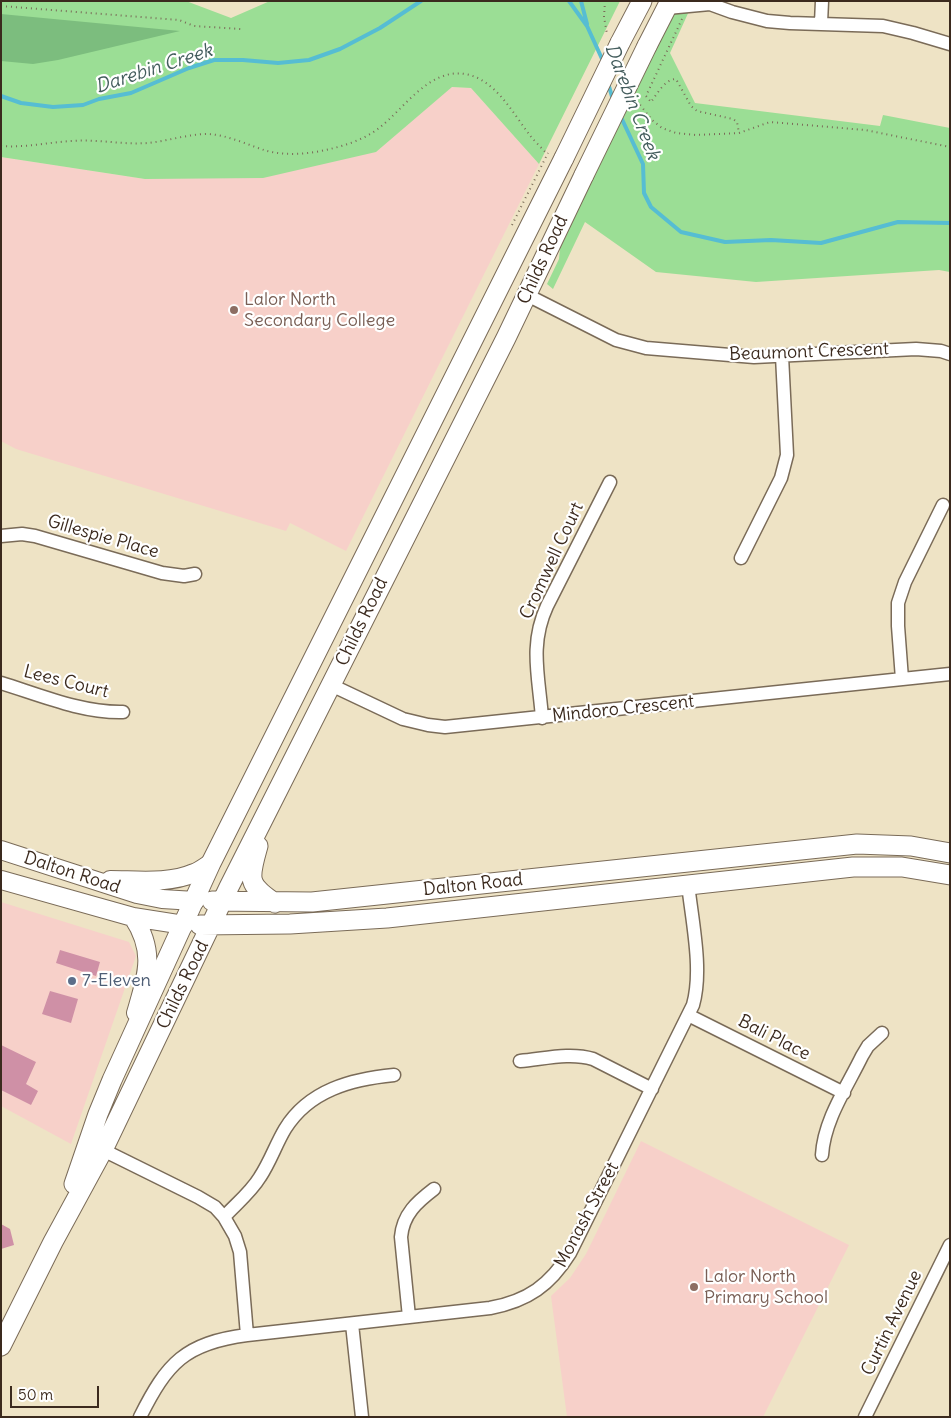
<!DOCTYPE html>
<html>
<head>
<meta charset="utf-8">
<style>
	body { margin:0 }
	#map { position:relative; width:951px; height:1418px; overflow:hidden; background:#eee3c5; font-family:Delius,sans-serif }
	canvas { display:block }
	.frame { position:absolute; inset:0; border:2px solid #3b2a1e; pointer-events:none }
	.scale { position:absolute; left:10px; top:1386px; width:89px; height:22px; box-sizing:border-box; border:2px solid #3b2a1e; border-top:0; padding-left:6px; font-size:15px; line-height:18px; white-space:nowrap; color:#3b2a1e; -webkit-text-stroke:4px #fff; paint-order:stroke }
</style>
</head>
<body>
<div id="map">
<canvas width="951" height="1418"></canvas>
<div class="frame"></div>
<div class="scale">50 m</div>
</div>
<script>
const ctx = document.querySelector('canvas').getContext('2d');
ctx.lineJoin = 'round';
function fill(path, color) {
  ctx.fillStyle = color;
  ctx.fill(path, 'evenodd');
}
function trace(path, color, width, dash) {
  ctx.strokeStyle = color;
  ctx.lineWidth = width;
  ctx.lineCap = dash ? 'butt' : 'round';
  ctx.setLineDash(dash || []);
  ctx.stroke(path);
}
function drawText(font, color, halo, rows, align = 'center') {
  ctx.font = font + ' Delius,sans-serif';
  ctx.lineWidth = 4.5;
  ctx.setLineDash([]);
  ctx.textBaseline = 'middle';
  ctx.strokeStyle = halo;
  ctx.fillStyle = color;
  for (const [text, x, y, turn = 0] of rows) {
    ctx.save();
    ctx.translate(x, y);
    ctx.rotate((+turn || 0) * Math.PI / 180);
    ctx.textAlign = isNaN(turn) ? turn : align;
    if (halo) ctx.strokeText(text, 0, 0);
    ctx.fillText(text, 0, 0);
    ctx.restore();
  }
}
fill(new Path2D(`
	M451,87L471,88L539,164L346,551L290,523L286,531L16,449L1,441V157L145,179L376,152Z
	M1,902L129,942L136,956L71,1144L1,1106Z
	M641,1141L849,1245L763,1417H567L551,1296L570,1278L586,1254Z`), '#f7d0c9');
fill(new Path2D(`
	M1,1H186L231,18L270,1H620L539,164L471,88L452,87L376,152L263,178L145,179L1,157Z
	M690,9L670,53L695,103L880,126L883,115L950,128V272L939,270L756,282L656,272L585,222L553,289L547,284L559,259L561,237L658,38L676,11Z`), '#9bde95');
fill(new Path2D(`
	M1,14L180,31L58,60L33,64L1,61Z`), '#7cbd7e');
trace(new Path2D(`
	M569,1L587,26L603,61
	M581,1L587,24
	M608,83L613,100
	M1,96L21,103L53,107L83,105L99,99L131,93L189,68L214,60H243L278,63L309,60L340,49L380,28L421,1
	M620,115L643,164L644,193L651,207L681,232L725,242L771,240L821,243L898,222L950,223`), '#56bdd3', 4);
fill(new Path2D(`
	M60,950L100,962L96,976L56,963Z
	M50,991L78,999L71,1023L42,1014Z
	M1,1045L36,1062L26,1084L38,1091L31,1105L1,1090Z
	M1,1224L10,1229L14,1245L1,1249Z`), '#cf90a6');
const street = new Path2D(`
	M667,8L710,4L732,12L767,21L790,23L883,26L913,33L950,44
	M821,23L822,1
	M527,295L616,340L646,348L754,357L916,349L941,351L950,354
	M1,536L22,534L35,536L162,573L184,576L195,574
	M741,558L781,478L787,455L782,356
	M902,679L898,626V603L905,582L943,505
	M1,683C40,695 82,713 123,712
	M331,685L403,719L428,725L445,727L950,674
	M542,718C539,677 529,645 547,606L610,482
	M688,1015L844,1093
	M520,1061C544,1059 570,1052 593,1059L652,1089
	M103,1150L198,1197L215,1207L224,1217L235,1236L240,1252L247,1335
	M822,1155C824,1120 847,1087 862,1056L868,1046L882,1033
	M224,1217C236,1204 251,1192 260,1177C270,1162 276,1144 285,1129C309,1090 352,1079 394,1075
	M409,1317L401,1237C403,1214 417,1202 434,1189
	M352,1324L362,1417
	M140,1417C167,1363 185,1343 247,1335L490,1308C528,1301 550,1285 570,1253L693,1005C703,970 692,921 688,884
	M865,1417L950,1245`);
const secondary = new Path2D(`
	M1,850L137,894L162,899L195,901
	M1,880L133,917L184,925
	M110,880C137,880 169,884 194,873C200,871 206,866 211,863
	M133,917C156,952 147,975 136,1013`);
const primary = new Path2D(`
	M620,43L642,1
	M647,46L670,1
	M258,846C249,878 246,884 275,903
	M212,901L312,902L857,844L911,846L950,853
	M200,925L290,924L387,918L853,867H902L950,875
	M74,1184L98,1114L112,1080L211,863L564,158
	M1,1346L53,1242L103,1150L229,887L506,338L584,175`);
trace(street, '#7a6b58', 15);
trace(secondary, '#7a6b58', 20);
trace(primary, '#7a6b58', 21);
trace(new Path2D(`
	M605,1L604,17L607,34
	M1,6L179,20L194,26L241,29
	M682,19L646,96L651,102C657,94 665,79 676,79L691,106L697,111L733,119L737,122L739,133
	M637,101L652,120L662,128L676,133L696,135L739,133L770,122L794,124L865,130L950,147
	M1,146C26,148 49,142 73,141C98,139 123,145 148,143C168,141 188,134 208,134C228,135 248,145 267,151C287,156 310,154 330,149C347,145 365,139 379,128C404,109 429,68 465,74C495,79 512,112 529,134C534,141 541,147 547,154
	M512,225L548,153`), '#7a6b58', 2, [1, 4]);
trace(street, '#fff', 12);
trace(secondary, '#fff', 18);
trace(primary, '#fff', 19);
const primaryBridge = new Path2D(`
	M564,158L620,43
	M584,175L647,46`);
trace(primaryBridge, '#7a6b58', 21, []);
trace(primaryBridge, '#fff', 19);
for (const [x, y, r, color] of [
	[234,310,5,"#8d6e63"],
	[72,981,5,"#5c6f8a"],
	[694,1287,5,"#8d6e63"]
]) {
  const dot = new Path2D();
  dot.arc(x, y, r, 0, 2 * Math.PI);
  ctx.fillStyle = color;
  ctx.fill(dot);
  trace(dot, '#fff', 2);
}
drawText('18px', '#3b2a1e', '#fff', [
	["Childs Road",543,260,-65],
	["Beaumont Crescent",809,352,-2],
	["Gillespie Place",103,537,16],
	["Cromwell Court",552,561,-65],
	["Childs Road",362,622,-64],
	["Lees Court",66,682,14],
	["Mindoro Crescent",623,709,-6],
	["Dalton Road",72,873,18],
	["Dalton Road",473,885,-6],
	["Childs Road",183,985,-64],
	["Bali Place",774,1038,27],
	["Monash Street",587,1215,-62],
	["Curtin Avenue",892,1323,-64]
]);
drawText('18px', '#785e54', '#fff', [
	["Lalor North",244,300],
	["Secondary College",244,321],
	["Lalor North",704,1277],
	["Primary School",704,1298]
], 'left');
drawText('18px', '#4e5e75', '#fff', [
	["7-Eleven",82,981]
], 'left');
drawText('italic 19px', '#445d5d', '#fff', [
	["Darebin Creek",154,69,-18],
	["Darebin Creek",632,102,69]
]);
</script>
</body>
</html>
